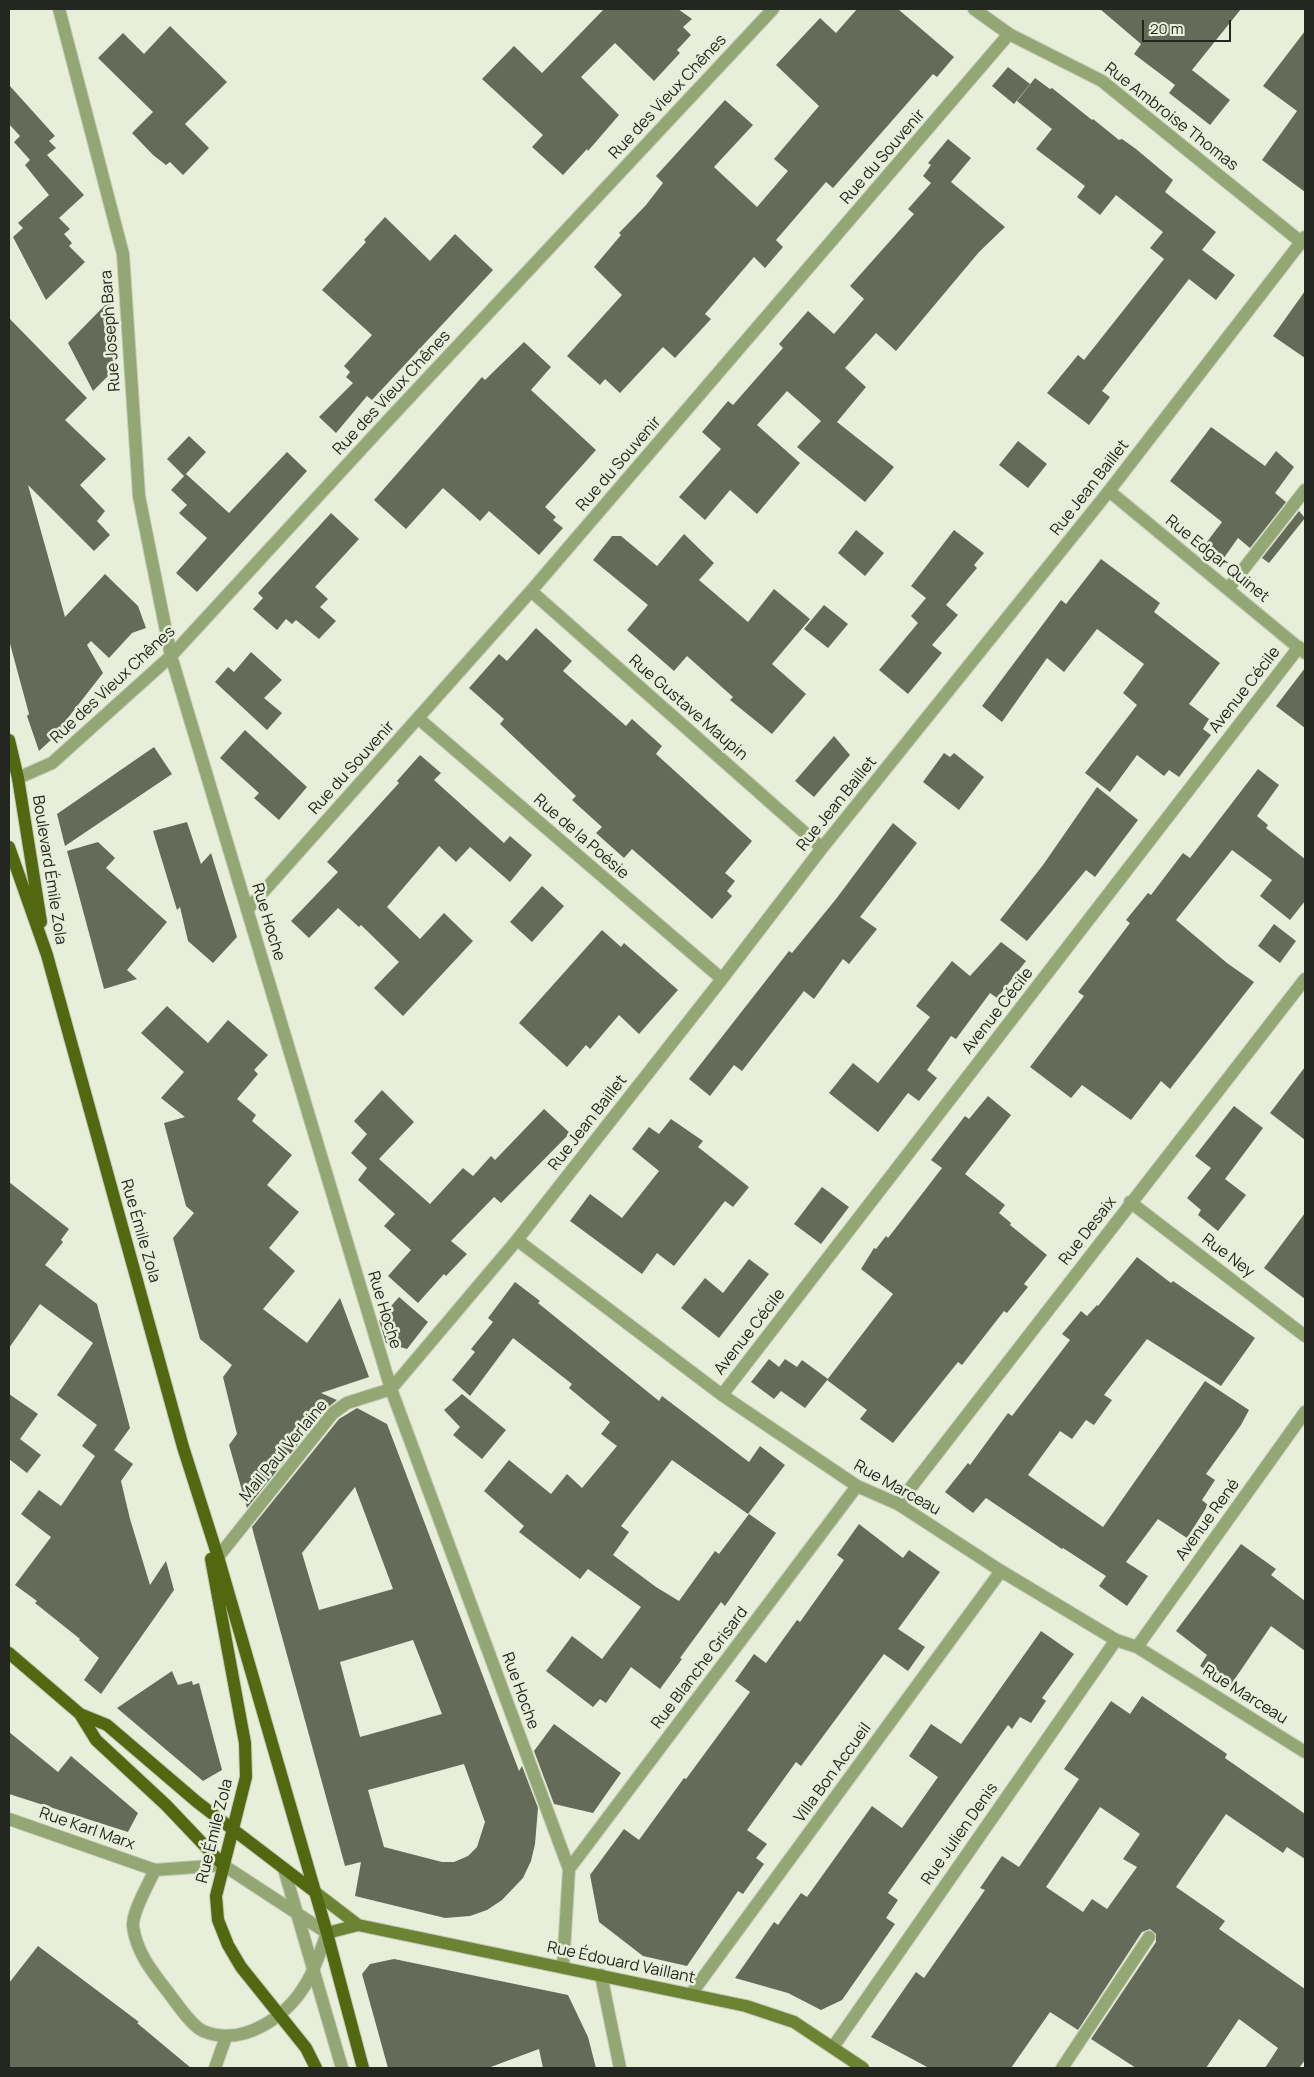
<!DOCTYPE html>
<html>
<head>
<meta charset="utf-8">
<style>
	body { margin:0 }
	#map { position:relative; width:1314px; height:2077px; overflow:hidden; background:#e7efda; font-family:Manrope,sans-serif }
	canvas { display:block }
	.frame { position:absolute; inset:0; border:10px solid #24271f; pointer-events:none }
	.scale { position:absolute; left:1142px; top:20px; width:89px; height:22px; box-sizing:border-box; border:2px solid #24271f; border-top:0; padding-left:6px; font-size:15px; line-height:18px; white-space:nowrap; color:#24271f; -webkit-text-stroke:4px #e7efda; paint-order:stroke }
</style>
</head>
<body>
<div id="map">
<canvas width="1314" height="2077"></canvas>
<div class="frame"></div>
<div class="scale">20 m</div>
</div>
<script>
const ctx = document.querySelector('canvas').getContext('2d');
ctx.lineJoin = 'round';
function fill(path, color) {
  ctx.fillStyle = color;
  ctx.fill(path, 'evenodd');
}
function trace(path, color, width, dash) {
  ctx.strokeStyle = color;
  ctx.lineWidth = width;
  ctx.lineCap = dash ? 'butt' : 'round';
  ctx.setLineDash(dash || []);
  ctx.stroke(path);
}
function drawText(font, color, halo, rows, align = 'center') {
  ctx.font = font + ' Manrope,sans-serif';
  ctx.lineWidth = 5;
  ctx.setLineDash([]);
  ctx.textBaseline = 'middle';
  ctx.strokeStyle = halo;
  ctx.fillStyle = color;
  for (const [text, x, y, turn = 0] of rows) {
    ctx.save();
    ctx.translate(x, y);
    ctx.rotate((+turn || 0) * Math.PI / 180);
    ctx.textAlign = isNaN(turn) ? turn : align;
    if (halo) ctx.strokeText(text, 0, 0);
    ctx.fillText(text, 0, 0);
    ctx.restore();
  }
}
fill(new Path2D(`
	M604,9H678L692,19L683,27L691,35L677,50L680,53L654,81L615,43L581,77L619,115L588,151L587,149L563,175L532,147L543,135L482,79L514,46L542,73Z
	M857,9H898L954,57L937,77L933,74L833,188L826,182L776,240L783,247L765,268L754,257L705,314L711,319L675,358L663,347L620,393L605,379L600,385L567,356L622,295L594,267L621,235L619,233L646,205L663,183L656,176L725,100L753,125L714,167L757,207L788,171L774,159L819,106L776,65L820,18L836,33Z
	M1100,9H1241L1192,70L1230,100L1210,125L1169,93L1175,85L1134,54L1141,44Z
	M170,26L227,82L185,124L209,148L183,175L170,162L166,165L153,155L132,133L153,112L98,58L123,33L144,54Z
	M1305,31V192L1262,160L1297,111L1263,86Z
	M1008,67L1030,84L1014,104L992,86Z
	M1035,78L1050,89L1052,88L1092,120L1093,119L1119,140L1122,139L1136,149L1173,180L1165,192L1216,232L1202,250L1235,275L1216,300L1189,279L1102,391L1110,397L1089,425L1047,393L1078,355L1084,360L1164,259L1150,248L1163,232L1116,195L1100,215L1077,197L1085,186L1036,149L1052,129L1017,101Z
	M9,85L55,136L49,141L56,148L47,155L84,195L59,218L70,229L64,234L72,243L69,246L85,262L46,300L13,237L23,228L18,223L49,195L25,165L30,160L14,142L20,136L9,124Z
	M948,139L971,158L951,182L1005,227L979,252L896,351L876,333L845,368L866,387L837,422L894,467L865,502L797,447L821,421L787,391L757,425L800,463L757,514L730,490L705,520L679,497L721,449L702,432L728,401L733,405L783,348L779,344L808,311L834,334L864,299L850,286L914,214L908,209L931,183L923,176L931,165L928,163Z
	M385,217L430,261L455,234L493,270L372,400L367,396L336,433L319,417L353,383L346,377L350,372L344,366L372,335L322,290L366,242L364,240Z
	M1305,291V358L1273,336Z
	M110,300L115,369L93,391L68,343Z
	M9,318L87,398L65,420L106,459L80,485L105,511L97,521L110,535L94,551L28,485L65,617L105,574L138,606L146,628L132,633L109,658L91,641L87,645L103,673L64,723L66,726L39,751L27,716L29,714L9,640Z
	M524,342L551,367L531,390L596,450L545,507L556,517L553,520L563,528L539,555L489,511L480,521L443,488L406,529L374,500L482,377L485,380Z
	M1211,427L1265,466L1276,451L1294,467L1275,493L1286,502L1250,548L1238,538L1221,562L1203,547L1222,522L1170,481Z
	M189,436L206,452L184,476L167,459Z
	M1018,441L1047,464L1028,488L999,465Z
	M287,452L307,471L197,592L176,573L207,538L179,513L187,505L171,490L186,474L229,513Z
	M1299,511L1305,518L1269,563L1262,558Z
	M331,513L359,539L315,587L328,599L320,607L336,621L319,639L296,620L292,624L286,619L277,630L253,609L263,598L258,593Z
	M856,530L884,553L865,576L838,553Z
	M954,530L984,553L974,565L977,568L946,605L958,615L932,645L942,653L908,694L879,670L918,623L911,616L926,598L911,586Z
	M684,534L714,563L699,580L748,622L774,589L810,619L772,664L806,694L772,734L730,700L733,697L687,656L674,671L627,630L648,605L593,560L612,536H621L657,566Z
	M1101,559L1160,603L1154,612L1220,663L1189,704L1209,719L1203,729L1211,735L1179,777L1169,770L1164,776L1137,755L1110,792L1085,773L1137,705L1123,693L1144,664L1097,629L1064,672L1047,658L1002,722L982,706L1061,600L1066,604Z
	M824,605L848,624L828,648L804,629Z
	M536,628L572,661L563,671L626,726L632,719L662,746L656,754L752,841L725,873L735,881L727,891L732,896L712,919L632,849L624,858L596,833L602,827L572,800L576,796L500,724L504,719L469,688L499,654L507,661Z
	M251,652L282,680L264,698L282,713L267,730L215,682L228,667L234,672Z
	M1305,668V728L1276,706Z
	M245,730L307,787L279,820L254,798L259,793L220,758Z
	M834,736L850,755L814,797L795,781Z
	M154,747L172,774L65,846L57,814Z
	M944,753L950,757L954,753L984,777L959,810L923,782Z
	M420,755L441,773L434,780L504,843L510,836L532,855L510,882L470,847L456,862L439,846L387,907L420,939L444,913L473,941L403,1016L374,988L399,962L361,925L359,927L338,908L309,938L291,921L338,872L327,862L399,783L397,781Z
	M1258,769L1279,785L1257,816L1268,825L1266,828L1305,859V901L1290,920L1260,896L1272,880L1232,850L1176,920L1227,963L1254,982L1170,1089L1161,1081L1131,1120L1082,1085L1071,1098L1030,1067L1084,996L1078,992L1130,923L1126,920L1148,893L1151,895L1183,853L1190,858Z
	M1097,787L1138,820L1095,877L1086,870L1027,941L1000,920L1043,865Z
	M187,822L201,864L211,853L237,937L213,963L188,941L180,907L177,910L153,831Z
	M893,823L917,843L860,917L877,929L849,964L843,959L814,999L804,991L742,1071L734,1065L710,1096L689,1079L789,951L792,953L836,899Z
	M98,842L115,858L106,868L167,922L127,970L137,979L104,989L67,851Z
	M542,886L564,906L532,942L510,922Z
	M1274,924L1296,941L1280,963L1258,946Z
	M602,930L621,947L624,943L678,990L639,1034L619,1015L590,1049L586,1045L567,1067L519,1023Z
	M1001,942L1026,961L997,998L990,993L956,1039L951,1036L927,1070L937,1078L919,1101L908,1093L878,1132L829,1093L853,1063L878,1083L930,1017L916,1006L952,961L970,976Z
	M167,1006L208,1043L228,1020L268,1055L254,1070L258,1074L237,1099L256,1115L252,1121L292,1155L267,1185L299,1212L269,1248L295,1271L263,1309L307,1343L340,1298L369,1377L321,1393L337,1400L327,1408L247,1508L229,1445L237,1434L223,1377L232,1365L200,1339L173,1238L194,1213L186,1206L164,1123L185,1117L161,1098L184,1072L141,1033Z
	M1305,1067V1140L1270,1113Z
	M382,1090L414,1122L379,1159L430,1204L463,1168L473,1176L491,1156L495,1160L544,1109L570,1133L501,1203L494,1197L451,1241L467,1254L446,1276L444,1274L418,1303L388,1276L411,1250L384,1226L395,1214L358,1180L367,1168L351,1153L367,1134L354,1121Z
	M988,1096L1011,1115L965,1174L1005,1205L999,1213L1011,1223L1010,1225L1047,1255L1024,1284L1028,1287L1007,1313L1004,1311L962,1365L958,1362L893,1443L860,1419L867,1410L827,1380L893,1294L861,1269L874,1248L876,1249L886,1236L888,1238L942,1168L931,1160L965,1116L969,1119Z
	M1234,1106L1263,1128L1225,1179L1246,1195L1218,1231L1198,1215L1201,1210L1187,1198L1211,1168L1195,1156Z
	M671,1119L703,1141L698,1147L749,1187L733,1207L725,1201L674,1266L657,1253L642,1274L570,1221L590,1194L622,1218L659,1171L632,1149L649,1127L659,1134Z
	M9,1182L69,1229L61,1240L63,1242L45,1265L97,1304L130,1428L114,1450L133,1464L121,1481L130,1519L150,1585L166,1561L174,1590L101,1694L84,1680L99,1658L79,1640L80,1639L35,1603L37,1601L15,1585L51,1537L21,1514L39,1490L61,1506L95,1456L82,1446L97,1425L57,1395L93,1343L40,1304L9,1348Z
	M822,1187L849,1207L821,1244L794,1224Z
	M1305,1213V1299L1264,1268Z
	M1137,1257L1171,1283L1173,1281L1255,1338L1221,1386L1147,1339L1104,1395L1112,1400L1094,1425L1086,1420L1072,1439L1060,1431L1028,1475L1103,1527L1205,1381L1249,1410L1241,1425L1206,1474L1215,1480L1202,1500L1208,1505L1187,1538L1158,1519L1126,1562L1148,1576L1127,1606L1099,1586L1106,1576L1063,1548L1062,1549L986,1498L973,1513L945,1492L968,1463L970,1465L1008,1413L1012,1416L1070,1340L1062,1334L1081,1311L1087,1316L1097,1305L1098,1306Z
	M749,1259L769,1274L719,1338L681,1308L705,1278L723,1293Z
	M515,1282L540,1301L538,1303L659,1401L662,1396L749,1462L760,1446L785,1465L748,1514L672,1460L621,1526L629,1532L613,1555L656,1587L679,1601L715,1551L719,1554L749,1514L776,1533L725,1606L721,1602L680,1658L682,1659L660,1689L631,1667L606,1703L600,1699L593,1707L546,1671L572,1636L602,1659L641,1607L588,1569L580,1579L519,1532L524,1526L484,1491L509,1460L551,1494L567,1474L582,1488L617,1446L601,1434L610,1422L569,1388L572,1384L513,1338L470,1396L452,1380L475,1352L471,1349L493,1322L488,1318Z
	M399,1297L428,1322L407,1349L386,1343L379,1320Z
	M769,1359L779,1367L785,1359L797,1367L802,1360L828,1379L805,1408L781,1391L774,1399L751,1382Z
	M9,1394L38,1414L20,1439L41,1455L27,1473L9,1459Z
	M462,1394L506,1430L482,1459L453,1435L460,1427L444,1410Z
	M357,1408L387,1424L519,1771L522,1766L538,1808L535,1844L531,1861L523,1878L502,1900L487,1910L470,1916L445,1918L355,1896L361,1862L345,1866L254,1535L252,1527L339,1419ZM355,1487L393,1589L319,1610L302,1553ZM413,1640L442,1714L360,1737L340,1662ZM464,1764L485,1822L477,1847L468,1856L454,1862H442L384,1847L368,1790Z
	M859,1524L903,1558L909,1550L940,1572L898,1629L925,1647L908,1671L884,1654L801,1766L796,1762L747,1830L767,1844L756,1858L764,1864L743,1894L738,1891L687,1966L643,1956L599,1922L590,1875L624,1829L639,1840L684,1778L686,1779L750,1692L735,1681L754,1654L766,1663L797,1620L800,1622L844,1560L837,1555Z
	M1241,1544L1276,1569L1271,1575L1305,1601V1651L1271,1626L1230,1686L1200,1666L1207,1655L1176,1631Z
	M1041,1631L1074,1654L1042,1698L1046,1701L1031,1723L1020,1717L1012,1729L1008,1725L888,1893L898,1900L886,1918L895,1924L842,2000L821,2010L788,1993L735,1978L774,1922L778,1925L801,1893L807,1897L872,1806L902,1828L938,1777L909,1756L931,1724L961,1744Z
	M172,1671L178,1685L192,1681L193,1685L199,1683L222,1770L203,1781L117,1708Z
	M1142,1696L1227,1754L1225,1758L1305,1814V1859L1287,1847L1283,1853L1226,1814L1176,1887L1225,1921L1219,1929L1305,1989V2060L1299,2068H1265L1278,2048L1239,2019L1206,2068H1136L1091,2039L1156,1942V1934L1150,1929L1142,1932L1078,2030L1050,2012L1011,2068H929L871,2037L916,1972L924,1978L985,1890L980,1888L1002,1856L1019,1867L1079,1779L1064,1769L1111,1701L1130,1714ZM1100,1807L1140,1834L1123,1859L1137,1867L1107,1909L1092,1899L1083,1912L1046,1887Z
	M554,1724L621,1773L593,1813L554,1804L534,1751Z
	M9,1732L58,1772L71,1756L138,1813L128,1832L9,1794Z
	M38,1946L139,2022L137,2023L191,2068H9V1983Z
	M394,1959L568,1995L588,2037L596,2068H543L539,2049L488,2068H388L362,1974L370,1964Z`), '#646b58');
const lane = new Path2D(`
	M215,2068L226,2037
	M1062,2068L1149,1937`);
const street = new Path2D(`
	M59,9L123,254L139,496L171,656L391,1389L569,1869L563,1967
	M974,9L1009,34L1102,81L1301,242
	M1109,491L1305,653
	M1228,589L1305,490
	M531,591L822,848
	M419,719L722,979
	M18,778L52,763L171,656L379,430L773,9
	M247,910L531,591L1009,34
	M1130,1202L1305,1336
	M517,1240L722,1395L857,1486L898,1504L1001,1571L1116,1640L1137,1647L1305,1752
	M391,1389L517,1240L722,979L822,848L1109,491L1305,237
	M722,1395L1299,647
	M898,1504L1305,979
	M218,1557L333,1413L347,1403L391,1389
	M1137,1647L1305,1412
	M9,1819L155,1870L223,1865L327,1933C321,1949 316,1967 307,1982C288,2016 243,2048 203,2031C192,2026 176,2003 168,1992C153,1973 136,1952 133,1926C132,1912 149,1883 155,1870
	M284,1869L342,2068
	M569,1869L857,1486
	M601,1975L620,2068
	M691,1994L1001,1571
	M833,2047L1116,1640`);
const secondary = new Path2D(`
	M315,1892L358,1925
	M327,1933L358,1925L746,2006L794,2022L863,2068`);
const primary = new Path2D(`
	M9,740L18,778L41,922
	M9,847L47,955L183,1447L218,1557L327,1933L363,2068
	M211,1559L245,1743L246,1777L216,1896L218,1920L228,1945L241,1967L306,2048L316,2068
	M9,1653L80,1714L107,1725L197,1802L315,1892
	M80,1714L96,1740L166,1805L223,1865`);
trace(lane, '#c4cbb8', 14);
trace(street, '#c4cbb8', 14);
trace(secondary, '#c4cbb8', 14);
trace(primary, '#c4cbb8', 14);
trace(lane, '#94a673', 12);
trace(street, '#94a673', 12);
trace(secondary, '#6b8332', 12);
trace(primary, '#516810', 12);
drawText('16px', '#24271f', '#e7efda', [
	["Rue des Vieux Chênes",668,97,-47],
	["Rue Ambroise Thomas",1171,117,38],
	["Rue du Souvenir",883,157,-49],
	["Rue Joseph Bara",111,331,-94],
	["Rue des Vieux Chênes",392,393,-47],
	["Rue du Souvenir",619,464,-49],
	["Rue Jean Baillet",1090,488,-52],
	["Rue Edgar Quinet",1217,559,39],
	["Rue des Vieux Chênes",113,685,-43],
	["Avenue Cécile",1245,690,-52],
	["Rue Gustave Maupin",688,708,41],
	["Rue du Souvenir",352,768,-48],
	["Rue Jean Baillet",837,804,-51],
	["Rue de la Poésie",581,837,41],
	["Boulevard Émile Zola",49,870,81],
	["Rue Hoche",268,922,73],
	["Avenue Cécile",998,1011,-52],
	["Rue Jean Baillet",588,1123,-52],
	["Rue Émile Zola",140,1231,74],
	["Rue Desaix",1088,1231,-52],
	["Rue Ney",1228,1256,37],
	["Rue Hoche",384,1310,73],
	["Avenue Cécile",750,1332,-52],
	["Mail Paul Verlaine",284,1451,-50],
	["Rue Marceau",897,1488,29],
	["Avenue René",1208,1520,-54],
	["Rue Blanche Grisard",700,1668,-53],
	["Rue Hoche",520,1691,70],
	["Rue Marceau",1245,1695,32],
	["Villa Bon Accueil",833,1773,-54],
	["Rue Karl Marx",87,1829,19],
	["Rue Émile Zola",215,1831,-76],
	["Rue Julien Denis",960,1834,-55],
	["Rue Édouard Vaillant",621,1963,12]
]);
</script>
</body>
</html>
